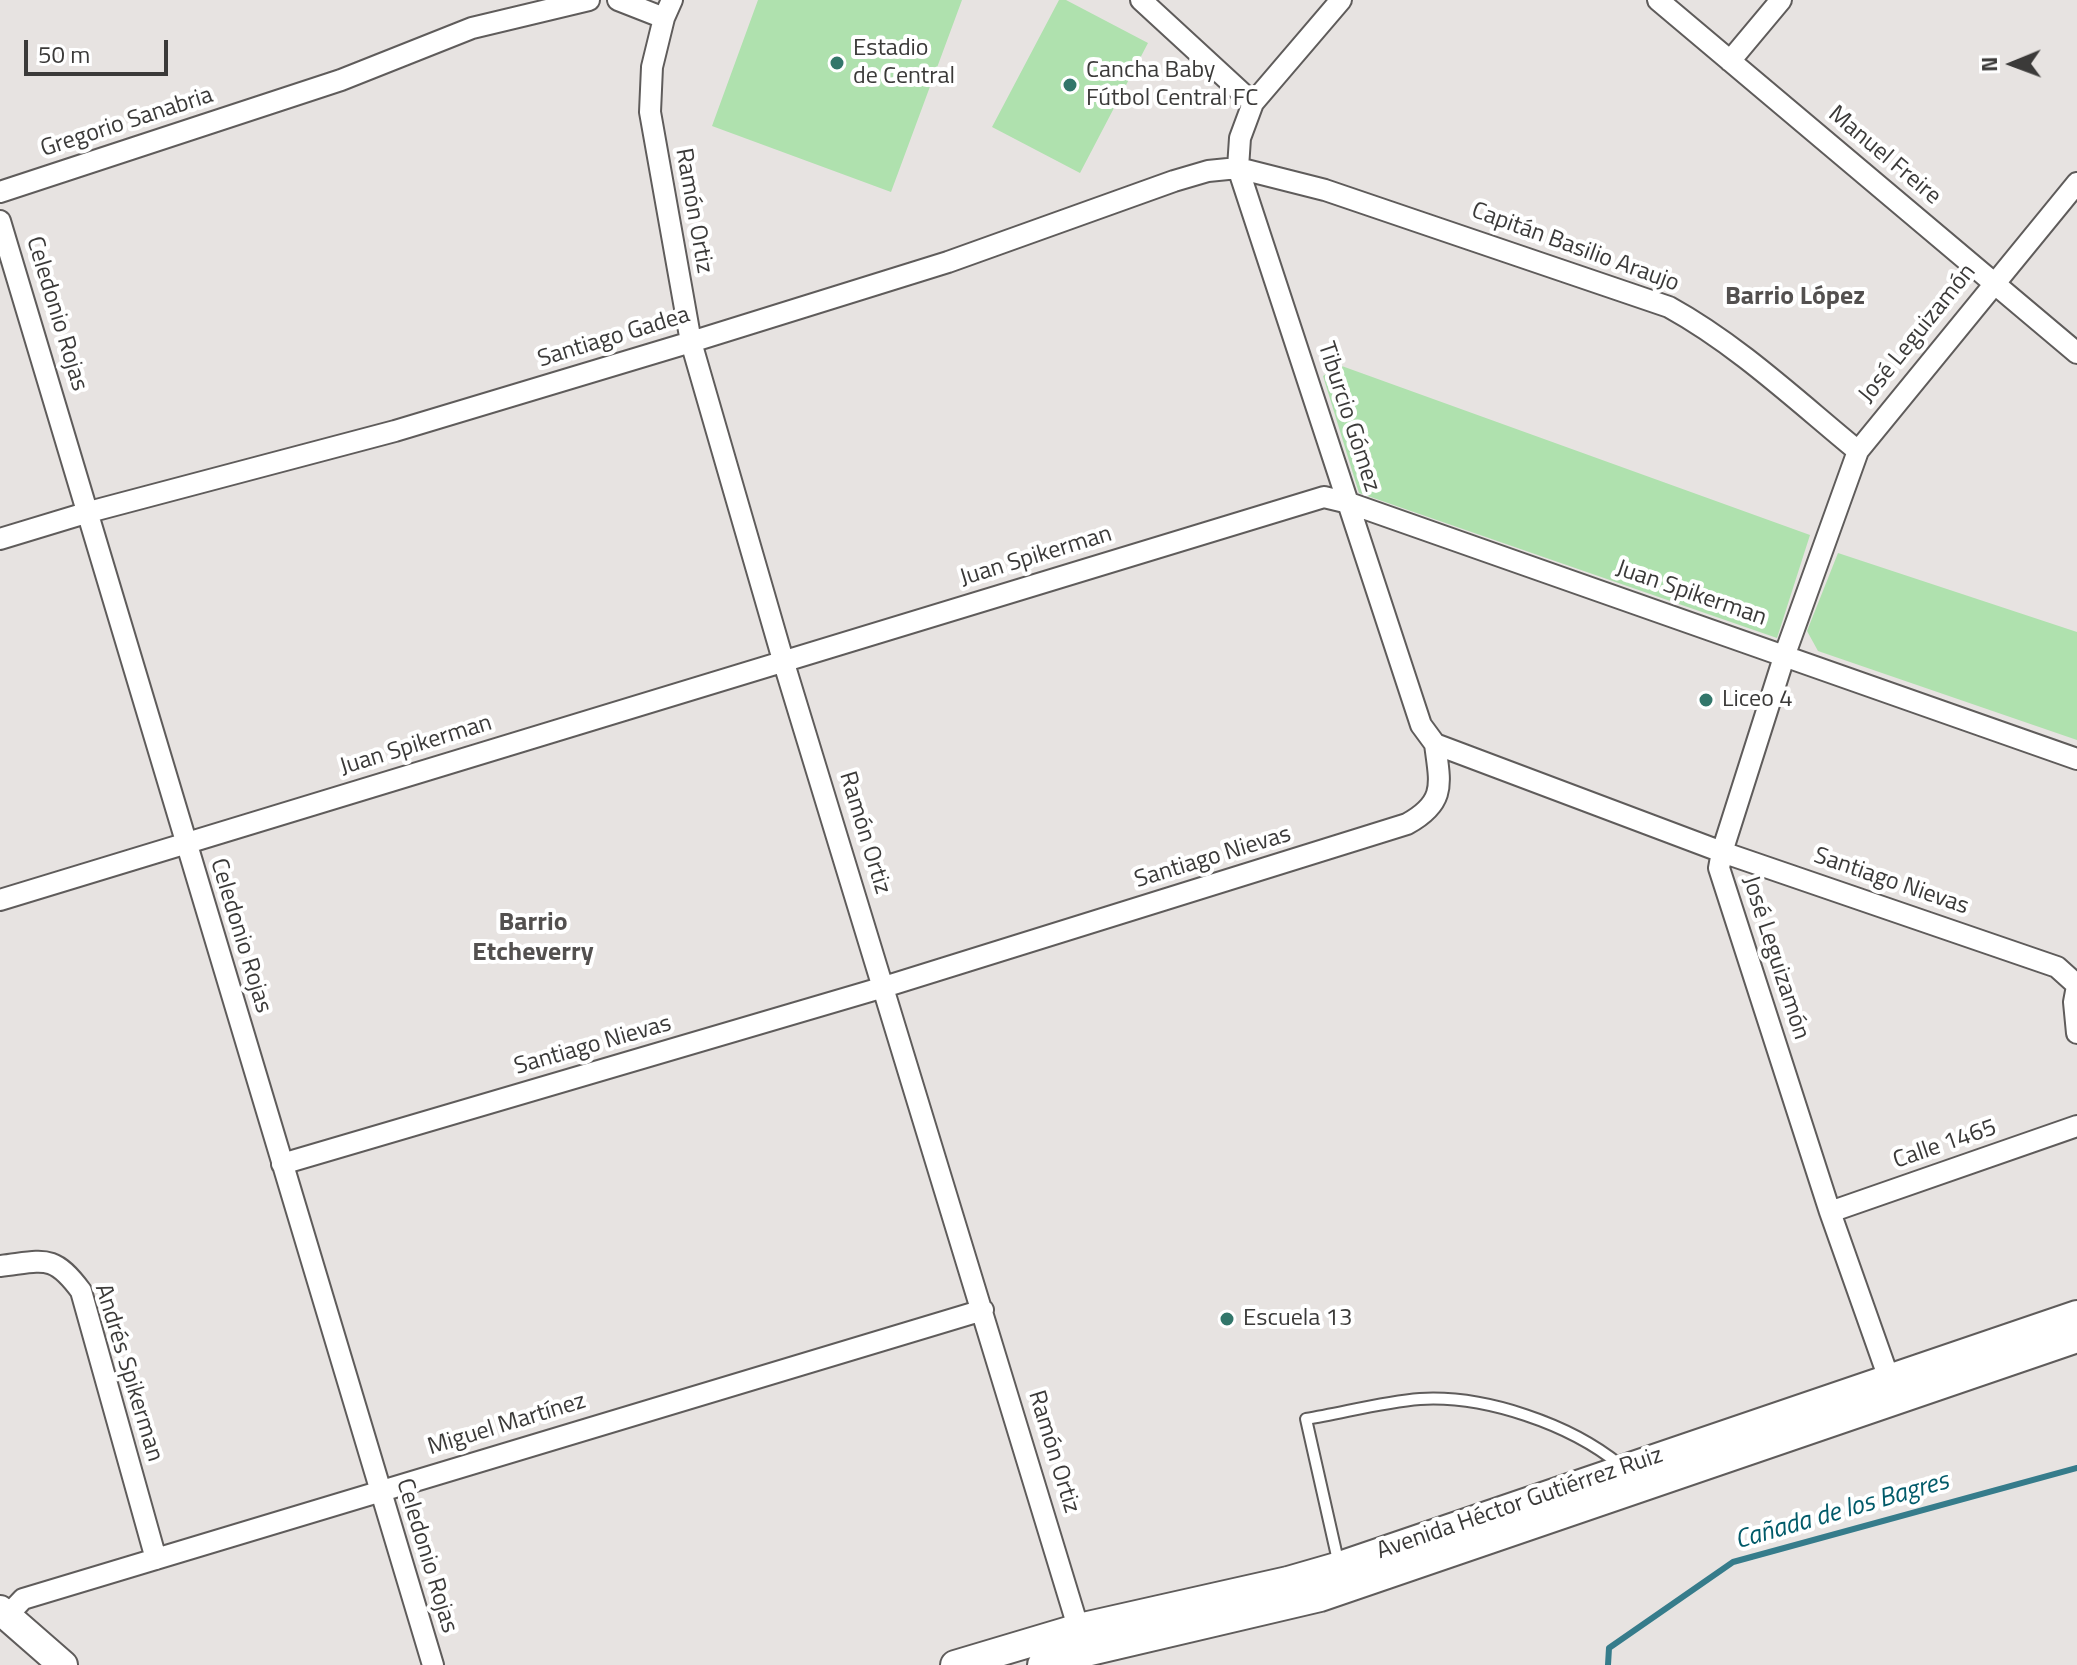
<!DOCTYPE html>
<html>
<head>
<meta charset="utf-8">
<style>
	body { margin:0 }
	#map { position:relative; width:2077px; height:1665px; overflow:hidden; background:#e7e3e1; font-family:"Titillium Web",sans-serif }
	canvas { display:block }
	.north { position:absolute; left:1973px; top:24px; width:80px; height:80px; -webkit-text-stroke:6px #fff; paint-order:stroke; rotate:269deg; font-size:22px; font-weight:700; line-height:32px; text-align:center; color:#3b3a39 }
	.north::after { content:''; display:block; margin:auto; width:28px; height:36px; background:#3b3a39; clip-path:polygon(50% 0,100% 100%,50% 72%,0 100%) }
	.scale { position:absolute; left:24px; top:40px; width:144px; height:36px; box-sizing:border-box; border:4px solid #3b3a39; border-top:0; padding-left:10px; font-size:24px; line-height:28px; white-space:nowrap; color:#3b3a39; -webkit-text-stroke:6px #fff; paint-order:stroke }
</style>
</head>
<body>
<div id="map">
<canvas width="2077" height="1665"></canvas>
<div class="north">N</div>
<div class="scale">50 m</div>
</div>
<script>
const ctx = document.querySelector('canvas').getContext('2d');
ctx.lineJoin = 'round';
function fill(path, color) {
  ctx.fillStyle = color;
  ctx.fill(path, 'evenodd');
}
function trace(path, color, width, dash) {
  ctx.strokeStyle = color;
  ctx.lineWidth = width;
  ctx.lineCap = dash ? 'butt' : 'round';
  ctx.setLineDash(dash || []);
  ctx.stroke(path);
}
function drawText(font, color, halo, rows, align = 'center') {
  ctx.font = font + ' "Titillium Web",sans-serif';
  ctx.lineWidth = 8;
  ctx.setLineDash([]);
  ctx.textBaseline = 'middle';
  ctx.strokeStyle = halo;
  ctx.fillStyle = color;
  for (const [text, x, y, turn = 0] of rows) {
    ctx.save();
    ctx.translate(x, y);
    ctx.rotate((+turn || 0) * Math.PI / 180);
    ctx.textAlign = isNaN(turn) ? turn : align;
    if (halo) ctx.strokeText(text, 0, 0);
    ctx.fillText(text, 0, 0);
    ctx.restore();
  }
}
fill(new Path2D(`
	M758,0H962L891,192L712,126Z
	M1059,0H1066L1148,43L1080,173L992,127Z
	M1339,365L1810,535L1777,638L1359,493L1323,376Z
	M1838,553L2077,632V740L1818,651L1807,631Z`), '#afe1ae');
trace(new Path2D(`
	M1608,1665L1609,1648L1733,1562L2077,1468`), '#367c8b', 6);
const lane = new Path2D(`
	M1339,1565L1306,1419C1343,1413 1382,1402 1420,1399C1485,1395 1570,1424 1620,1465`);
const street = new Path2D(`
	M618,0L664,18
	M672,0L664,18L652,67L650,112L691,342L783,660L1082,1640
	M1141,0L1253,103
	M1341,0L1253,103L1240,138L1238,168L1421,725L1435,744L1722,852L2057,967L2077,985
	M1658,0L2077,353
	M1730,61L1781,0
	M0,192L341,80L472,28L589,0
	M0,221L433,1665
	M0,539L89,512L395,431L691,342L948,262L1174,181L1208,171L1238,168L1325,190L1669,307C1738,345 1797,401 1858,451
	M0,900L1324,497L1349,503L2077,759
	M2077,986L2074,1002L2077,1033
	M282,1164L884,987L1407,824C1447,802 1440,783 1435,744
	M1830,1212L2077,1126
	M0,1266C44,1261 53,1253 81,1291L156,1559
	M1893,1390L1830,1212L1719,868L1722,852L1785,654L1858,451L2077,183
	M7,1616L23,1599L983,1310`);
const secondary = new Path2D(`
	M0,1610L63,1665
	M955,1665L1079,1628L1288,1581L1340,1566L2077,1315
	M1042,1665L1086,1652L1320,1597L2077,1338`);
trace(lane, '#5f5c5b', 14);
trace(street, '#5f5c5b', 24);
trace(secondary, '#5f5c5b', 32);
trace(lane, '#fff', 10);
trace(street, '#fff', 20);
trace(secondary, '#fff', 28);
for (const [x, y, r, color] of [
	[837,63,8,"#32766a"],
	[1070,85,8,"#32766a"],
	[1706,700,8,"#32766a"],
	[1227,1319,8,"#32766a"]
]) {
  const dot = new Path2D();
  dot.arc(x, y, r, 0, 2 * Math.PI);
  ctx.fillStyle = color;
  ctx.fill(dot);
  trace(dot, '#fff', 3);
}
drawText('24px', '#3b3a39', '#fff', [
	["Estadio",853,49],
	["de Central",853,77],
	["Cancha Baby",1086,71],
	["Fútbol Central FC",1086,99],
	["Liceo 4",1722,700],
	["Escuela 13",1243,1319]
], 'left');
drawText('24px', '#3b3a39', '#fff', [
	["Gregorio Sanabria",127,123,-18],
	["Manuel Freire",1884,156,40],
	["Ramón Ortiz",693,211,80],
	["Capitán Basilio Araujo",1575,248,20],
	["Celedonio Rojas",56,314,73],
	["José Leguizamón",1918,334,-51],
	["Santiago Gadea",614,338,-17],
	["Tiburcio Gómez",1348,417,72],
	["Juan Spikerman",1036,557,-17],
	["Juan Spikerman",1691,594,19],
	["Juan Spikerman",416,746,-17],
	["Ramón Ortiz",864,833,73],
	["Santiago Nievas",1213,858,-17],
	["Santiago Nievas",1891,882,19],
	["Celedonio Rojas",240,936,73],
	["José Leguizamón",1775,958,72],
	["Santiago Nievas",593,1046,-16],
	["Calle 1465",1945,1145,-19],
	["Andrés Spikerman",128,1373,73],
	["Miguel Martínez",507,1425,-17],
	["Ramón Ortiz",1053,1452,73],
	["Avenida Héctor Gutiérrez Ruiz",1520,1504,-19],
	["Celedonio Rojas",426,1556,73]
]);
drawText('bold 26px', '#53504f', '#fff', [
	["Barrio López",1795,298],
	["Barrio",533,924],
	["Etcheverry",533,954]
]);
drawText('italic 26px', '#015a69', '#fff', [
	["Cañada de los Bagres",1842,1512,-16]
]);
</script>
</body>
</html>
